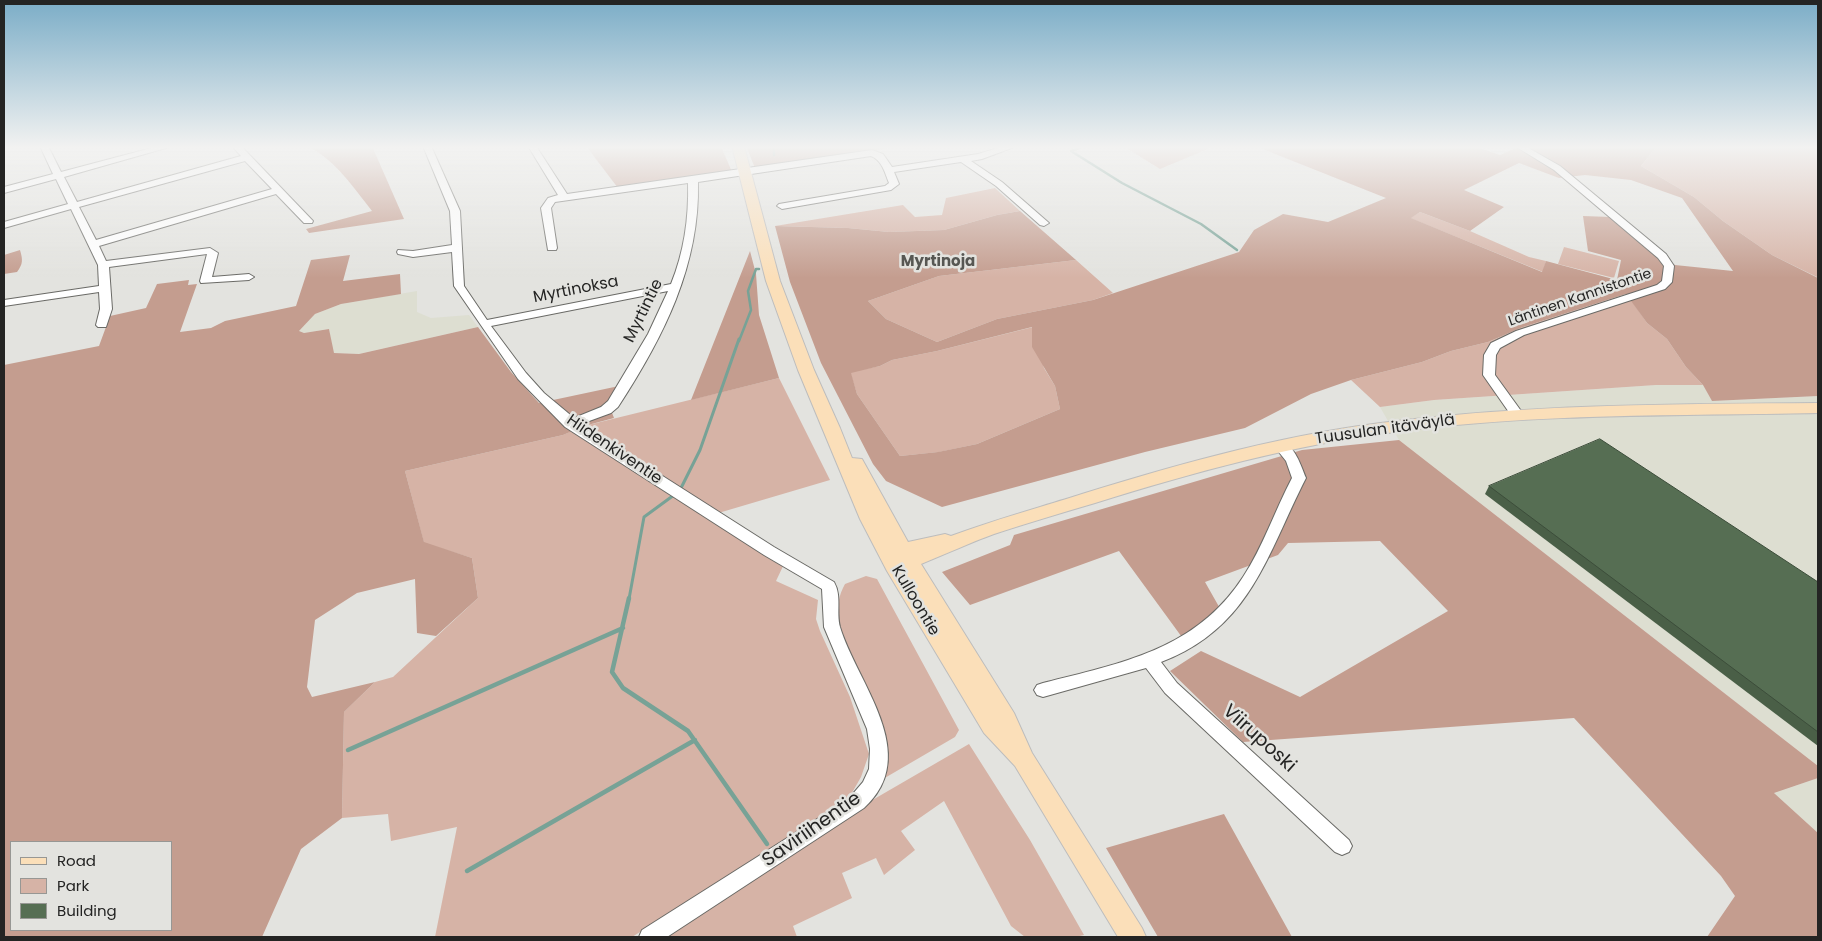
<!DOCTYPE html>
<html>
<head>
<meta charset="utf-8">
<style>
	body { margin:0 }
	#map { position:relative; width:1822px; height:941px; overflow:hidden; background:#e3e3df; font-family:Poppins,sans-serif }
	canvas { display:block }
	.frame { position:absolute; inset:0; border:5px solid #242423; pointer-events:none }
	.legend { position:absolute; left:10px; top:841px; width:162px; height:90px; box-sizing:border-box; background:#e3e3df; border:1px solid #979794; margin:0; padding:6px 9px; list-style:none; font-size:15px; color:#242423 }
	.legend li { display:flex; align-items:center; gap:10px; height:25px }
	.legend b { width:25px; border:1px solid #979794 }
</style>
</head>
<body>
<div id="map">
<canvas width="1822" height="941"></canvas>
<div class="frame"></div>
<ul class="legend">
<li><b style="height:6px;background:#fbdfb9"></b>Road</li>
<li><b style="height:14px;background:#d6b3a6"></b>Park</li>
<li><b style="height:14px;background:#566e53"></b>Building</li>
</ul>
</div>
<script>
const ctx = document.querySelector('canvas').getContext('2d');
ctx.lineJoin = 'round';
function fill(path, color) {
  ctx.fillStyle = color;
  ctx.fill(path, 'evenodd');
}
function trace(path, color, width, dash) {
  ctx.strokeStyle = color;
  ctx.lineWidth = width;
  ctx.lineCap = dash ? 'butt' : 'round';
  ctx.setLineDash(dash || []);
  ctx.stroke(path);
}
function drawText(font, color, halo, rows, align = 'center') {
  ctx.font = font + ' Poppins,sans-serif';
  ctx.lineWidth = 5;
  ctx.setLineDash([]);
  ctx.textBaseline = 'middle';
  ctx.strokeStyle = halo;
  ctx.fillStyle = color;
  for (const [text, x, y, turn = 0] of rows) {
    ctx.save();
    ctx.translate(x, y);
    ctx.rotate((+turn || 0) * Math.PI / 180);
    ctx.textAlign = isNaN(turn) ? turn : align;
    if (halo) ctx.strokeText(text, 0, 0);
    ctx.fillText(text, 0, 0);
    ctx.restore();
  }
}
fill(new Path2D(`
	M417,291V312L431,318L469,315L478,327L359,354L333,353L329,329L304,333L299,331L315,314L341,304Z
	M1656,385H1703L1712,401L1818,396V766L1399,440L1380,407L1434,400Z
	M1818,778V833L1774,793Z`), '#ddded1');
fill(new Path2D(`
	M1123,146H1215L1160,169Z
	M1657,146H1818V276L1817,277L1772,255L1723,221L1694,197L1641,166Z
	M995,188L1020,211L997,215L944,230L889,232L848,228L775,226L903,205L915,217L942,215L946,198Z
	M1420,212L1470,231L1529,257L1546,261L1543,272L1410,218Z
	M1564,247L1619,261L1614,278L1558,264Z
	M1076,260L1113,293L1093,300L997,319L937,342L886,319L868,301L939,276Z
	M1627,294L1647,323L1667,339L1686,367L1703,385H1656L1434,400L1380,407L1351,380L1422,362L1451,351L1488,342L1523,327Z
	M1033,327L1044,368L1055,386L1060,409L977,444L939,452L900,456L857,394L850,372L880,366L892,360L937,351Z
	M779,378L830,480L715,514L785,562L776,581L818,600L816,619L820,631L850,697L869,754L861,777L849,798L780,844L632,937H435L457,827L391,841L388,814L342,818L344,712L375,682L393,677L478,598L472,558L424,543L405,471L563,435L576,429L582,432L584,426Z
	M866,576L877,579L959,730L955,737L883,779C885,760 889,741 882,722C868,680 820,628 845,584Z
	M969,744L1030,840L1084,935L1075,937H1025L1011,926L944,801L901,831L915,850L884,875L876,858L842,873L852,898L793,926L797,937H662L869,802Z`), '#d6b3a6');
fill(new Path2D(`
	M306,146H372L404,219L309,233L306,229L372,211C354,188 333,157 306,146Z
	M586,146H721L732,172L618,188Z
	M746,146H901L761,169L755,168Z
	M1255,146H1474L1500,155L1520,146H1657L1641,166L1694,197L1723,221L1772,255L1818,278V396L1712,401L1703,385L1686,367L1667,339L1647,323L1626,294L1523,327L1488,342L1451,351L1422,362L1351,380L1311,394L1245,428L1145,452L942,507L886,481L873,464L821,363L790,282L775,226L848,228L889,232L944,230L997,215L1020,211L1076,260L939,276L868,301L886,319L937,342L997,319L1093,300L1239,252L1254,230L1283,214L1328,222L1386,198ZM1519,163L1559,178L1585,175L1631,180L1682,198L1733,271L1675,265L1655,255L1611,217L1583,216L1588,251L1621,260L1617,280L1546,261L1542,272L1411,218L1420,212L1470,231L1504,207L1464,190ZM1032,327V347L1055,386L1060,409L977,444L938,452L900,456L857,394L851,373L880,366L892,360L937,351Z
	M20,250C23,260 23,264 17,272L4,274V255Z
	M750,251L756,274L759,315L779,378L691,400Z
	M350,255L343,281L400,274L401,294L341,304L315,314L299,331L304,333L329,329L334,353L359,354L478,327L511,372L539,403L619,386L609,405L614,418L584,426L563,435L405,471L424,542L472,558L478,598L436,636L417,633L415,579L357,593L315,620L307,687L312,697L375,682L344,712L342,818L301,849L262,937H4V365L99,346L110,316L146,308L157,284L189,280L188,285L197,284L180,332L211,328L225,321L296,306L311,260ZM11,842H171V930H11Z
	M1399,440L1818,766V778L1774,793L1818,833V937H1707L1735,896L1721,876L1574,718L1243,742L1170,671L1201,651L1300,697L1448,611L1380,541L1288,543L1278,555L1205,582L1222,612L1184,640L1119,551L970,605L942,572L1010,545L1014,535L1302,450Z
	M1224,814L1292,937H1158L1106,848Z`), '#c49d8f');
trace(new Path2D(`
	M774,146V155
	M1085,146L1071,151L1122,183L1201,224L1237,250
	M739,341L751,310L748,291L756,269H759`), '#77a296', 2.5);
trace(new Path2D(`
	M681,488L700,450L739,339
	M629,599L644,517L674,495`), '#77a296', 3);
trace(new Path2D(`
	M629,598L612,672L623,688L688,731L767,844
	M348,750L623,628
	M467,871L695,740`), '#77a296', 4.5);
const minor = new Path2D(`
	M40,146H48L61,172L159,146H173L64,177L77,202L241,156L232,146H241L313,221L312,223H304L276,194L99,246L106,261L210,248L218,253L212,277L249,274L254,277L249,280L201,283L200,281L207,254L109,267L112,309L106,327H98L96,325L100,309L99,292L4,306V300L99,286L98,265L71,209L4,228V222L68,204L56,179L4,193V187L53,174ZM245,161L272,189L96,240L79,207Z
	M423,146H431L460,211L464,286L487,320L671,284C684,252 689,218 688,183L555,202L551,208L557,248L556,250H548L541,208L548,198L558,195L528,146H536L567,194L872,150L883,154L892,167L978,154L1004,146H1017L982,159L971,161L1002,182L1049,223L1044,226L1040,225L996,186L961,162L894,172L899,184L891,190L782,209L777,206L779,204L885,186L889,183C885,173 882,160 871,156L698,182C700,266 663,338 618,407L611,413L581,424L774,547L834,582C842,596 836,612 840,627C857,683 923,755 864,808L667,937H639L642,930L825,814L851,796L863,782L869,769L870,749L867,729L824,627L822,589L764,555L565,427L518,379L454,286L452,252L413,257L398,254L397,252L398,250L413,251L452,245L450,211ZM668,291L648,334L608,401L601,407L574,418L544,393L526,373L491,326Z
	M1515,146H1525L1560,166L1666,254L1674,266L1672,282L1665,289L1524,335L1500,348L1496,355L1495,375L1524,415L1518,419L1513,418L1483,375L1484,355L1491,343L1516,331L1657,285L1662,281L1664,266L1658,258L1554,170Z
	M1281,442C1295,445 1301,466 1306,478C1267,554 1251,628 1161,662L1177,683L1349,840L1352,846L1349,852L1342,855L1335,852L1165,693L1146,668L1043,697L1037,695L1034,690L1037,685L1043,683C1121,663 1196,650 1243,577C1263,547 1275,510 1292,478L1286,461L1274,446L1276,443Z`);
const major = new Path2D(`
	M732,146H744L780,281L814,370L840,428L852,458L862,459L908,542L945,534L951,536C994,520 1038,508 1082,494C1185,462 1290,433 1397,421C1537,404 1677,404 1818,403V413C1677,416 1536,413 1395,432C1293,445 1194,472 1095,503C1061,513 1027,523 994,534C969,543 946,554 921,564L1014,713L1032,753L1142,928L1146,937H1118L1015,766L984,733L887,571L860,519L798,370L766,281Z`);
trace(minor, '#6a6a66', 2);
trace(major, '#bdbdbd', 2);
fill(minor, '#fff');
fill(major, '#fbdfb9');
fill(new Path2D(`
	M1489,486L1818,582V746L1485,494Z`), '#4a5f47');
const building = new Path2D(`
	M1600,439L1818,582V732L1489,486Z`);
fill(building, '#566e53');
trace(building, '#3c4d3a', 1);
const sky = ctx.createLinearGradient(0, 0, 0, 278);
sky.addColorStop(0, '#7badc7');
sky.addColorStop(0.53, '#f2f2f1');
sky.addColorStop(1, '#f2f2f100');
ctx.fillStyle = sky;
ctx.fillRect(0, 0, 1822, 278);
drawText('14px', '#242423', '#e3e3df', [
	["Läntinen Kannistontie",1580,298,-19]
]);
drawText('bold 15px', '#575753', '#e3e3df', [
	["Myrtinoja",938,262]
]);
drawText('16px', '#242423', '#e3e3df', [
	["Myrtinoksa",576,290,-11],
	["Myrtintie",644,311,-64],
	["Tuusulan itäväylä",1385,430,-8],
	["Hiidenkiventie",614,450,34],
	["Kulloontie",915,601,59]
]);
drawText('19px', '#242423', '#e3e3df', [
	["Viiruposki",1259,739,42],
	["Saviriihentie",812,830,-35]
]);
</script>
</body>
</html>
